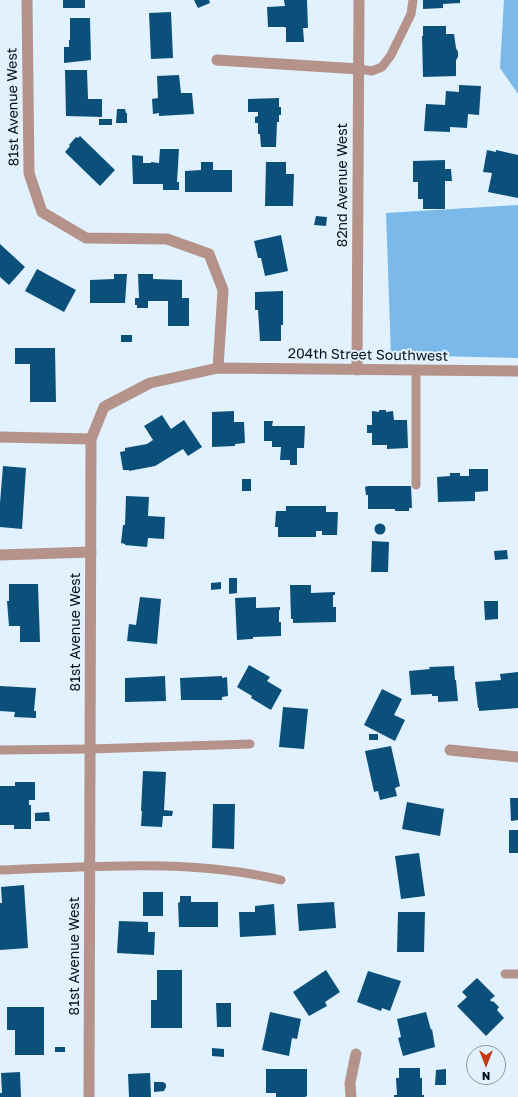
<!DOCTYPE html>
<html>
<head>
<meta charset="utf-8">
<style>
	body { margin:0 }
	#map { position:relative; width:518px; height:1097px; overflow:hidden; background:#e1f1fe; font-family:"Golos Text",sans-serif }
	canvas { display:block }
	.north { position:absolute; left:466px; top:1045px; width:40px; height:40px; box-sizing:border-box; background:#e1f1fe; border:1px solid #8b97a1; border-radius:50%; rotate:180deg; font-size:11px; font-weight:700; line-height:16px; text-align:center; color:#091015 }
	.north::after { content:''; display:block; margin:auto; width:14px; height:18px; background:#c33a15; clip-path:polygon(50% 0,100% 100%,50% 72%,0 100%) }
</style>
</head>
<body>
<div id="map">
<canvas width="518" height="1097"></canvas>
<div class="north">N</div>
</div>
<script>
const ctx = document.querySelector('canvas').getContext('2d');
ctx.lineJoin = 'round';
function fill(path, color) {
  ctx.fillStyle = color;
  ctx.fill(path, 'evenodd');
}
function trace(path, color, width, dash) {
  ctx.strokeStyle = color;
  ctx.lineWidth = width;
  ctx.lineCap = dash ? 'butt' : 'round';
  ctx.setLineDash(dash || []);
  ctx.stroke(path);
}
function drawText(font, color, halo, rows, align = 'center') {
  ctx.font = font + ' "Golos Text",sans-serif';
  ctx.lineWidth = 4;
  ctx.setLineDash([]);
  ctx.textBaseline = 'middle';
  ctx.strokeStyle = halo;
  ctx.fillStyle = color;
  for (const [text, x, y, turn = 0] of rows) {
    ctx.save();
    ctx.translate(x, y);
    ctx.rotate((+turn || 0) * Math.PI / 180);
    ctx.textAlign = isNaN(turn) ? turn : align;
    if (halo) ctx.strokeText(text, 0, 0);
    ctx.fillText(text, 0, 0);
    ctx.restore();
  }
}
fill(new Path2D(`
	M504,0H518V94L500,68Z
	M518,205V358L391,355L386,213Z`), '#7bb9ea');
fill(new Path2D(`
	M63,0H85V8H63Z
	M194,0H209L210,3L198,8Z
	M284,0H307L308,28H303L304,42H286V28L285,27H268L267,7L285,6Z
	M423,0H460V3L443,4V8L423,9Z
	M171,12L173,58L151,59L149,13Z
	M70,18H90L91,60L64,63V47H69V40H70Z
	M423,26H446V34H454L456,48L458,52V57L456,60V76L423,77L422,36H423Z
	M65,70H87L88,99H102V117L66,116Z
	M179,75L181,93H192L194,114L159,116V113L153,114L152,99L158,98L157,76Z
	M459,85L481,86L479,115L468,114L467,128L450,127V132L424,131L426,104L445,105L446,91L459,92Z
	M279,98V107H281V115H279V122H277L276,147H261L260,134H258V123H255V117L258,116V112H248V99Z
	M117,109H125L126,113H127V123H116Z
	M99,119H112V125H99Z
	M80,136L115,170L100,186L65,152L70,146L69,145L76,137L78,138Z
	M160,149H179L177,182H179V190H163V184H133L132,155L143,156V163H151V162L159,163Z
	M487,150L496,152V150L518,155V198L488,192L492,173L483,172Z
	M445,160V169H451L452,181H445V209H423V199H418V182H413V161Z
	M201,162H213V170H232V192H185V171L201,170Z
	M266,162H286V174H294L293,206H265Z
	M316,216L327,217L326,226L314,225Z
	M281,235L288,271L265,276L261,258H258L254,241Z
	M0,244L25,267L9,285L0,277Z
	M37,269L76,290L64,312L25,291Z
	M114,274H127L125,303H90V280L114,279Z
	M138,274H153V279L182,280V298H189V326H168V301H148V308H137V305H135V298H139Z
	M283,291V325H281V341H260L258,310H255V292Z
	M121,335H132V342H121Z
	M15,348H55L56,402H30V364H15Z
	M379,410H386V412L393,411L394,420H407L408,448L387,449V445H372V433H367V425H372V411L379,412Z
	M234,411V422H244L245,443L235,444V446L212,447V412Z
	M162,415L171,429L184,420L202,447L188,456L183,449L155,466L129,471V470H123L120,452L125,451V448L147,444L153,440L144,426Z
	M264,421H273L272,426H305L304,448H297V465H290V460H280L281,447H272V441H264Z
	M3,466L26,468L22,529L0,527V503Z
	M469,469H488V491L475,492V501L438,502L437,477L450,476V473H460V476H469Z
	M242,479H251V491H242Z
	M368,486H411L412,508H409V511H395V509H368V495H366L365,487Z
	M126,496L149,497L148,516L165,517L164,539L148,538L147,547L125,545V544L121,543L123,525H125Z
	M286,506H326V512H338L337,535H322V531H316V537H278V527H275L276,511H286Z
	M374.5 529a5.5 5.5 0 1 1 11 0a5.5 5.5 0 1 1-11 0Z
	M372,541L389,542L388,572H371Z
	M507,550L508,559L495,560L494,551Z
	M229,578H237V593L229,594Z
	M221,582V589L211,590V583Z
	M9,584H38L40,642H20V626H9L7,601H9Z
	M290,585H311V593L335,592V595H333V607H336V622L293,623V619H291Z
	M140,597L161,599L157,644L127,641L129,624L136,625Z
	M256,597V608L280,607V610H279V622H281V636L253,637V639H251L237,640L235,598Z
	M484,601H498V619L485,620Z
	M249,665L270,677L267,681L282,690L271,710L251,698L252,696L237,687Z
	M454,666L455,680H456L458,701L438,702V696H432V694L411,695L409,671L430,669L429,667Z
	M518,672V708L479,711V708H478L475,682L501,680L500,674Z
	M165,676L166,701L125,702V678Z
	M222,676V678L227,677L228,696L222,697V700H181L180,678Z
	M0,686L36,688L34,711H36V718L14,717L15,712L0,711Z
	M382,689L402,699L394,715L405,720L395,741L364,725Z
	M283,707L308,709L304,749L279,747Z
	M369,734H378V740H369Z
	M391,746L400,786L395,788L397,796L380,800L378,791L374,792L365,751Z
	M143,771L166,772L164,810L173,811L172,816H163L162,827L141,826L142,811H141Z
	M15,782H35V800H29V805H31V829H14V825H0V786H15Z
	M510,798H518V820L511,821Z
	M407,802L444,809L440,836L402,829Z
	M213,804H235L234,849L212,848Z
	M49,812L50,821H35V813Z
	M509,830H518V853H509Z
	M419,853L425,896L401,899L395,856Z
	M24,885L28,948L0,950V903H2L1,887Z
	M143,892H163V916H143Z
	M180,896H191V902H218V927H179L178,903L180,902Z
	M334,902L336,928L299,931L297,904Z
	M274,904L276,935L240,937L239,912H255V906Z
	M398,912H425L424,952H397Z
	M119,921L148,922V932H155L154,955L117,953Z
	M157,970H182V1028H151V1000H157Z
	M326,970L340,992L325,1002L327,1006L309,1016L293,992Z
	M368,971L401,981L390,1011L382,1008L381,1011L357,1002Z
	M477,978L495,996L490,1000L492,1002L493,1001L499,1007L497,1010L504,1018L486,1036L457,1006L467,997L462,992Z
	M216,1003H231V1027H217Z
	M7,1007H44V1055H15V1030H7Z
	M270,1012L301,1019L297,1039L292,1038L289,1056L262,1050Z
	M426,1012L431,1030L432,1029L435,1047L403,1056L398,1038L401,1037L397,1019Z
	M55,1047H65V1052H55Z
	M212,1048L224,1049V1057L212,1056Z
	M399,1068H420V1078H422V1095H424V1097H394V1095H397L396,1078H399Z
	M266,1069H307V1096L305,1097H276V1093H266Z
	M446,1069V1085H435L436,1070Z
	M20,1072L21,1097H0V1093H2L1,1073Z
	M150,1073L151,1097H129L128,1074Z
	M154,1082H163L166,1084V1087L164,1091L154,1092Z`), '#0b507b');
trace(new Path2D(`
	M359,69L372,71L382,67L391,55L411,14L413,0
	M416,370V485
	M0,750L90,749L250,744
	M0,870C93,867 190,858 281,880
	M505,974H518`), '#b5938b', 9);
trace(new Path2D(`
	M27,0L29,173L42,212L86,238L167,239L209,254L223,290L218,368
	M217,60L359,69
	M0,437L91,439
	M0,555L91,552
	M450,750L518,757
	M351,1097L350,1083L356,1054`), '#b5938b', 11);
trace(new Path2D(`
	M357,370L359,0
	M89,1097L91,439L104,407L150,383L218,368L518,371`), '#b5938b', 11);
drawText('14px', '#091015', '#e1f1fe', [
	["81st Avenue West",13,107,-91],
	["82nd Avenue West",343,185,-90],
	["204th Street Southwest",368,355,1],
	["81st Avenue West",76,632,-90],
	["81st Avenue West",75,956,-90]
]);
</script>
</body>
</html>
